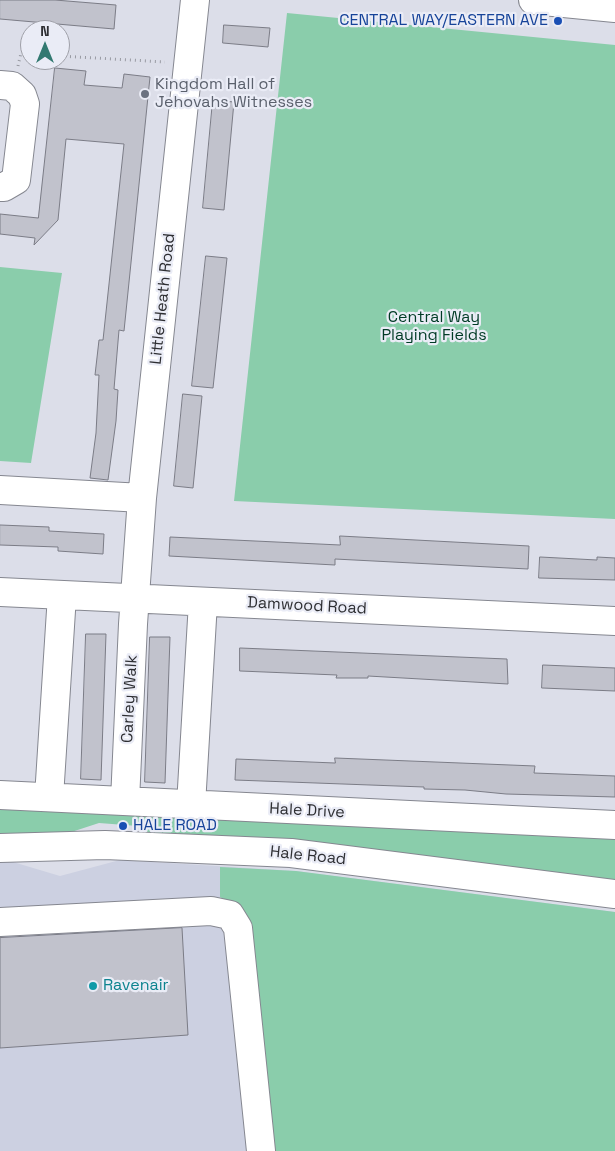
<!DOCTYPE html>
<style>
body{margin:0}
#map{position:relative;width:615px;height:1151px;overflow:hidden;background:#dcdee9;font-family:"Space Grotesk",sans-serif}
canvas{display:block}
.north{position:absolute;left:20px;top:20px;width:50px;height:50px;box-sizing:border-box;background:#eaecf6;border:1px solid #9fa0a8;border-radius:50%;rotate:0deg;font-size:14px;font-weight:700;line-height:20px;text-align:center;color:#2e2f33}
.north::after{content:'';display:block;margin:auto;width:18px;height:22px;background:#327971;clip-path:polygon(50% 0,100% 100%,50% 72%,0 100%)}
</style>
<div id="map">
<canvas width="615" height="1151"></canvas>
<div class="north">N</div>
</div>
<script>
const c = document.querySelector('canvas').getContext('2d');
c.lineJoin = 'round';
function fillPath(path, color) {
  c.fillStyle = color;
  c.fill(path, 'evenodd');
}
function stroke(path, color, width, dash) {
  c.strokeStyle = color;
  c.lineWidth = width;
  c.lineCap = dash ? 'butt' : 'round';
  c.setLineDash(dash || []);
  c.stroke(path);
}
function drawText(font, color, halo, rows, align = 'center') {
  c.font = font + ' "Space Grotesk",sans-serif';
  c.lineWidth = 4.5;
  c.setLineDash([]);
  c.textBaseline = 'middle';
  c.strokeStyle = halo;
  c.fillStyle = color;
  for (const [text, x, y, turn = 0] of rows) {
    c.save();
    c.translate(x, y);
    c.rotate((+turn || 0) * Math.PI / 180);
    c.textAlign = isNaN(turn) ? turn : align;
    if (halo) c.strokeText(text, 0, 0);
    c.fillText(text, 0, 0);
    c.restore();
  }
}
fillPath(new Path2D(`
 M120 860 296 871 615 912V1151H0V862H13L60 876Z`), '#ccd0e1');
fillPath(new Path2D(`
 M287 13 615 45V519L234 501Z
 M0 267 62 273 31 463 0 461Z
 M0 806 615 834V885L153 835 138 826 99 823 53 838 0 840Z
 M220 867 296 871 615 912V1151H270L238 906 220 897Z`), '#8acdab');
const building = new Path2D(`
 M0 0H55L116 5 114 29 0 19Z
 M224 25 270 28 268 47 223 43Z
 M55 68 86 71 84 85 122 88 124 74 150 77 124 331 119 330 114 389 118 390 116 421 108 480 90 478 96 433 99 375H95L99 340H103L124 144 66 139 58 220 34 245 35 238 0 234V214L38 218Z
 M213 100 234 102 224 210 203 208Z
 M206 256 227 258 213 388 192 386Z
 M183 394 202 396 193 488 174 486Z
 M0 525 49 527V531L104 534 103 554 58 551V547L0 545Z
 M340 536 529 546 528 569 335 559V565L169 556 170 537 340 545Z
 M540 557 597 560V557L615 558V580L539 578Z
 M86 634H106L101 780 81 779Z
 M150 637H170L165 783 145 782Z
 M240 648 507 659 508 684 368 676V678H336L337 675 240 671Z
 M543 665 615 668V691L542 688Z
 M335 758 535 766 534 773 615 776V797L506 794 465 790 424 789V787L235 780 236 759 335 763Z
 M182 928 188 1035 0 1048V938Z`);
fillPath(building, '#c1c2cc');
stroke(building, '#7b7c86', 1);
const minor = new Path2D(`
 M533 0 615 8
 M0 85 12 86 22 95 25 104 16 180 4 187H0
 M0 490 142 498
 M0 592 615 621
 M0 795 615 825
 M49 797 62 595
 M125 801 133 624 142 498 195 0
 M191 805 203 602
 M0 848 105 845 291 853 615 894
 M0 922 211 911 230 915 238 928 261 1151`);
stroke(minor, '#858790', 30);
stroke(new Path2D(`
 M60 56 165 62
 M18 66 21 53 30 54`), '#989aa2', 3, [1, 4]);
stroke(minor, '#fff', 28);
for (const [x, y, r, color] of [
 [558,21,5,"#1a4fb4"],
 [145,94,5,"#6b7280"],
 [123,826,5,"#1a4fb4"],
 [93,986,5,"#0f9aa8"]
]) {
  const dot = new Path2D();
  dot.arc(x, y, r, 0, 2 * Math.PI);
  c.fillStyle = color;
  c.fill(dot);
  stroke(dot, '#eaecf6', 2);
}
drawText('16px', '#164399', '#eaecf6', [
 ["CENTRAL WAY/EASTERN AVE",548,21],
 ["HALE ROAD",133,826,"left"]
], 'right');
drawText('16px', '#5b616d', '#eaecf6', [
 ["Kingdom Hall of",155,85],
 ["Jehovahs Witnesses",155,103]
], 'left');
drawText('16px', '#2e2f33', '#eaecf6', [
 ["Little Heath Road",163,299,-84],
 ["Damwood Road",307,606,3],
 ["Carley Walk",130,699,-87],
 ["Hale Drive",307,811,3],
 ["Hale Road",308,856,6]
]);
drawText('16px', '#003b25', '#eaecf6', [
 ["Central Way",434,318],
 ["Playing Fields",434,336]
]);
drawText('16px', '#0d838f', '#eaecf6', [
 ["Ravenair",103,986]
], 'left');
</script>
